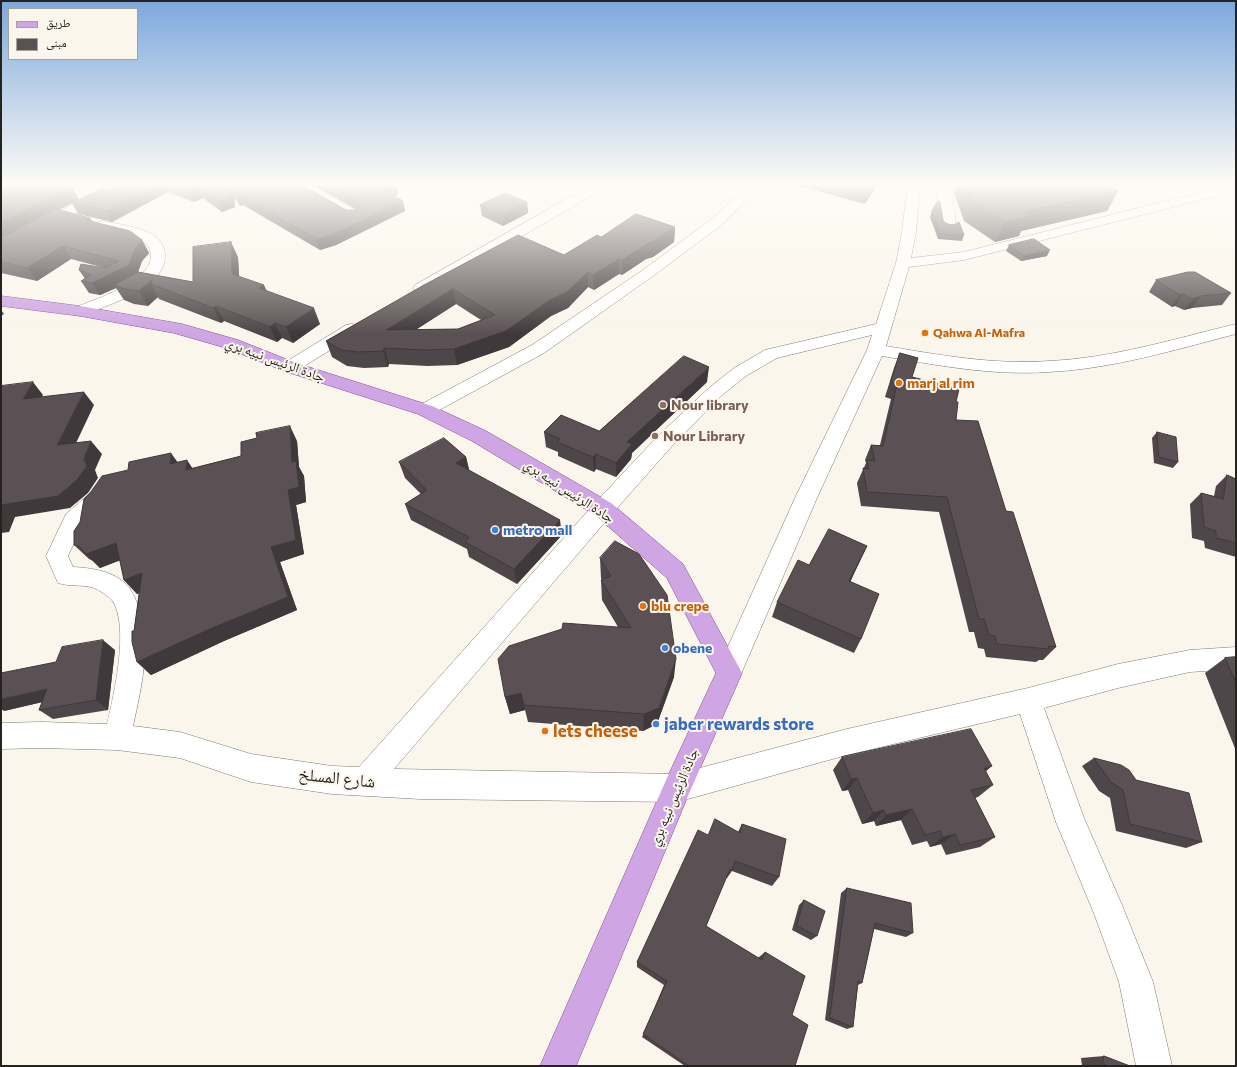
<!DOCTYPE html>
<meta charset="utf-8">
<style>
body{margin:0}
#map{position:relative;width:1237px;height:1067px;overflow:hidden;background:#fbf6ec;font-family:Commissioner,"Noto Naskh Arabic",sans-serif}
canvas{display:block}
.frame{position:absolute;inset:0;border:2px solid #25231f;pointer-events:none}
.legend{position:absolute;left:8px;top:8px;width:130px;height:52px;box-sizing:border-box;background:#fbf6ec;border:1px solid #a5a29a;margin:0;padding:5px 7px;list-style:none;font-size:12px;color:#25231f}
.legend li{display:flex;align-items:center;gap:8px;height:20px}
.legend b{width:20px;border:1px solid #a5a29a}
</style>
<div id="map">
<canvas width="1237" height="1067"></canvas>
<div class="frame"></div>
<ul class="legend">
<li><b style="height:5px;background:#cfa5e3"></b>طريق</li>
<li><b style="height:11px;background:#5b5154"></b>مبنى</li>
</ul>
</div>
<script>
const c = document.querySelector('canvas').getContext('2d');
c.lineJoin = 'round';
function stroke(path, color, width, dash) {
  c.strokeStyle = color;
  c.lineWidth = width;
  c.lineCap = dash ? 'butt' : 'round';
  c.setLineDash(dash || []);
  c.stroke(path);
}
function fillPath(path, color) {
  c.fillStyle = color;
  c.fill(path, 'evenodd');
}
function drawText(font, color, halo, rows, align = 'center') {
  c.font = font + ' Commissioner,"Noto Naskh Arabic",sans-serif';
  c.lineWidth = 4;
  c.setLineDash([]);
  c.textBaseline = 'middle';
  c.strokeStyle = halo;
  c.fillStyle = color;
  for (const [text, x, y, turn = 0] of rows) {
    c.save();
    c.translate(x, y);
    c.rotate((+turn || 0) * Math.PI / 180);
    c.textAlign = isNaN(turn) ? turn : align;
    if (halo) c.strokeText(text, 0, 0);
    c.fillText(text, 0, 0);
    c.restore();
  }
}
const minor = new Path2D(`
 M110 185H125L124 188 6 251 1 252V242Z
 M296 185H311L360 213 362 216 360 219 355 220 350 219 297 188Z
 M591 185H606L605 188 427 291 421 293 415 291 413 288 415 285Z
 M750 185H763L719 227 653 276 544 353 432 414 425 416 418 414 416 410 418 406 532 345 643 270 709 221Z
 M908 185H920L916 232 911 258 964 252 1230 185H1236V191L964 260 909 267 886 346C939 355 994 365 1049 361 1113 358 1174 339 1236 324V334C1174 350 1112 369 1048 372 992 376 937 365 882 356L817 498 738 681 729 685 720 681 716 673 795 498 867 350 872 335 777 358 746 376 721 396 672 446 611 515 394 769 677 774 847 729 1028 688 1118 664 1190 650 1236 647V669L1190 672 1118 688 1044 708 1084 818 1122 905 1153 982 1172 1066H1136L1119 982 1095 916 1056 822 1020 714 847 755 677 802 420 799 332 794 251 782 180 758 117 750 41 748 1 749V723L41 722 107 724C114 695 130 626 112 600 108 596 99 590 94 588 83 584 70 587 58 583L46 556 66 514 89 494 95 486 102 483 109 486 112 491 103 506 82 525 68 556 73 567C92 568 114 571 128 586 130 588 132 593 134 596 154 636 142 685 133 726L180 732 251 754 332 766 359 767 595 503 658 436 709 388 734 368 765 350 876 324 896 263 902 232Z
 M942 185H987L991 188 990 191 985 192 952 191 956 225 954 228 949 229 944 228 942 225 937 192Z
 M103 221C120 225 142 226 156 237 161 241 165 249 165 255 166 288 110 304 86 314L80 316 74 314 72 311 74 308C95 299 171 276 146 243L128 235 98 228 96 225 98 222Z
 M352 324 358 325 360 329 358 333 296 371 290 372 284 371 281 367 284 363 346 325Z`);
const major = new Path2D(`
 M1 296 80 306 182 324 238 340 296 363 432 406 486 431 611 503 683 564 742 673 687 798 576 1066H540L667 778 716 673 667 578 595 515 472 441 418 414 284 371 226 348 174 333 80 316 1 306Z`);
stroke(minor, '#7e7a71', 1);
stroke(major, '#7f5092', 1);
fillPath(minor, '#fff');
fillPath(major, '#cfa5e3');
fillPath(new Path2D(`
 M1 185 79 199 108 191 118 185H302L346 210H357L313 185H396L398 194 394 196 403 201 405 211 336 245 320 250 243 205 240 206 235 198V207L222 212 203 198 194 202 168 192 112 222 78 214 72 203 59 210 90 218 92 221 142 240 149 253 142 261 138 272 193 282 238 257 239 276 267 291 320 324 293 343 282 338 277 342 224 321 221 323 159 299 158 297 148 306 134 304 124 300 116 288 100 295 89 293 81 281 85 279 79 270 105 268 71 259 37 281 1 273Z
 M799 185H877L865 204 799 186Z
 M957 185H1106L1118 191 1107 211 1021 231 1019 236 995 242 964 221 954 193Z
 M527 202 528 213 503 226 482 216 480 205Z
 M932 211 943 220 945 223 964 235 962 241 938 239 930 217Z
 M675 227 674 242 653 257 646 259 622 275 619 274 594 290 588 287 568 308 551 316 509 347 457 365 428 366 389 364 388 367 364 368 347 366 332 357 326 341 424 285 564 255 601 237ZM456 304 481 320 458 329H417Z
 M1009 245 1047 256 1021 261 1006 251Z
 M1156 280 1231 293 1222 305 1192 308 1184 310 1175 306 1172 307 1149 292Z
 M900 353 912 377 956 402V420L1006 511 1056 647 1043 660H1039L1036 662 986 657 984 649 978 648 974 632H969L939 512 861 506 857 483 866 463 865 460 871 445H880L891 399 885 397 894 368Z
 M707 382 632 453 631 459 616 477 596 469 594 472 558 456V452L546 447 544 432 599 431Z
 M1157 432 1178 462 1173 468 1154 463 1152 438Z
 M297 441 299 467 304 476 306 502 296 505 304 554 280 562 297 610 224 641 151 675 137 662 134 631 139 593 137 594 124 580 120 560 100 568 93 561 89 559 74 545 177 462 193 468 241 456Z
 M466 457 469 471 562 535 517 584 469 557 467 549 411 520 405 504 421 494 405 478 399 462Z
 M1227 475 1236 479V557L1205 548 1204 541 1192 538 1190 504 1201 493 1214 496 1216 486Z
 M867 546 850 582 861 639 854 653 772 617 777 602 809 565Z
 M600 558 674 677 657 724 643 731 528 722 525 710 510 714 505 697 618 627 602 600 601 580H602L601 578Z
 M115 650 108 710 53 719 39 710 42 702 4 711Z
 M1236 657V751L1205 673 1225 658Z
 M842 757 985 772 993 785 978 797 975 798 995 837 980 847 946 855 941 844 930 847 927 841 912 845 901 820 876 826 874 821 862 824 848 790 842 791 833 770Z
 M1094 758 1136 780 1202 842 1186 848 1116 831 1110 798 1099 791 1082 766Z
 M742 824 779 877 772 886 732 871 727 878H726L706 926 758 958 765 952 792 1015 795 1066H685L642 1037 664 985 637 967V962L738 832Z
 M847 888 913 933 906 937 874 929 862 983 858 985 853 1027 847 1029 825 1020 841 893Z
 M804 900 817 936 811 940 792 930 799 905Z
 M1104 1056 1105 1066H1082L1081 1058Z`), '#4e4648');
fillPath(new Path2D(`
 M158 185H164L168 192 112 222 106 211Z
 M393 185H396L398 194 385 200 382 189Z
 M872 185H877L865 204 869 190Z
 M72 187 79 199 1 240V223Z
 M198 187 203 198 194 202 189 192Z
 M230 188 235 198V207L222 212 218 202Z
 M1118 191 1107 211 1021 231 1019 236 995 242 1004 222 1023 212Z
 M238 194 243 205 240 206 236 195Z
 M403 201 405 211 336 245 320 250 316 239Z
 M527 202 528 213 503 226 502 215Z
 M90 218 97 230 86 220Z
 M675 227 674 242 653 257 646 259 622 275V260L647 244Z
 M142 240 149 253 142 261 136 278 114 285 116 288 100 295 92 283 135 249Z
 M231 242 238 257 240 289 232 274Z
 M63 246 71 259 37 281 27 268Z
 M1050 250 1047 256 1021 261 1024 256Z
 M619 259V274L594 290 593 275Z
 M588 272V287L568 308 551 316 509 347 457 365 454 349Z
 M152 280 151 284 158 297 148 306 139 291Z
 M264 285 271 300 259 288Z
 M453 289 456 304 392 345 387 330Z
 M1183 294 1175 306 1172 307 1180 295Z
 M1201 296 1192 308 1184 310 1193 299Z
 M216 306 224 321 221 323 213 308Z
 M314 308 320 324 293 343 286 327Z
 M1 310 4 314 1 316Z
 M275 323 282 338 277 342 270 327Z
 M384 348 389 364 388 367 383 351Z
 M709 367 707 382 632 453 631 459 616 477V463L627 442Z
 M33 382 43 395 34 411 23 399Z
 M84 392 94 405 69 458 57 445Z
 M290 426 297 441 299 467 304 476 306 502 296 505 304 554 280 562 297 610 224 641 151 675 137 662 288 490 292 462Z
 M91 441 102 454 95 470 98 478 88 493 70 508 15 517 9 532 1 533V505L84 458Z
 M171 453 181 467 170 464Z
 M596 454V469L594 472 593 457Z
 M466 457 470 473 456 463Z
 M187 460 197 475 186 470Z
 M560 520 562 535 517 584 514 569Z
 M116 543 129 557 100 568 86 554Z
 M867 546 860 561 843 597 849 581Z
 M142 573 155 587 137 594 124 580Z
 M103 640 115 650 108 710 96 700Z
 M676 659 674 677 657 724 643 731 644 714Z
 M47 689 60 698 4 711 1 709V699Z
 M521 693 525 710 510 714 505 697Z
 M992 766 978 778 984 768Z
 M857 778 848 790 842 791 851 779Z
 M912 809 901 820 876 826 886 815Z
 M884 810 874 821 862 824 873 813Z
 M955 834 941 844 930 847 943 837Z`), '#40393b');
const building = new Path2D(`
 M1 185H56L72 187 1 223Z
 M118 185H158L106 211 72 203 101 189 108 191Z
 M170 185H302L346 210H357L360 205 358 201 328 185H393L382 189 403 201 332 235 316 239 238 194 236 195 230 188 231 197 218 202 198 187 189 192Z
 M849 185H872L869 190Z
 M966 185H1106L1118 191 1023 212 1028 216 1004 222 972 200Z
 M505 193 527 202 502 215 480 205Z
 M938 201 940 202 943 220 945 223 951 225 956 224 959 222 964 235 940 234 932 211Z
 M56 209 90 218 86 220 130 231 142 240 135 249 129 265 92 283 81 281 91 275 79 270 81 264 105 268 119 261 63 246 27 268 1 262V238Z
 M636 214 675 227 654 241 647 244 622 260 619 259 593 275 588 272 567 292 550 300 506 331 454 349 424 350 384 348 383 351 358 352 341 350 326 341 424 285 518 235 564 255 597 235 601 237ZM453 289 495 315 458 329 387 330Z
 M1034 239 1050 250 1024 256 1009 245Z
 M231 242 232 274 264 285 259 288 314 308 286 327 275 323 270 327 216 306 213 308 151 284 152 280 139 291 125 289 114 285 138 272 193 282V247Z
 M1188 272H1195L1231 293 1201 296 1193 299 1183 294 1180 295 1156 280Z
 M900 353 918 358 912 377 959 389 956 402H958L956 420 978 421 1006 511 1013 512 1056 647 1048 646 1049 649 997 644 995 636 989 635 984 619H979L947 497 867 492 863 468 869 469 867 460 875 461 871 445 883 446 897 384 891 382Z
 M684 356 709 367 627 442 632 444 616 463 596 454 593 457 557 442 560 439 544 432 561 415 599 431Z
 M33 382 23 399 84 392 57 445 91 441 84 458 87 466 77 480 58 496 1 505V506V386Z
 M290 426 292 462 296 461 299 487 288 490 296 540 271 547 288 597 212 628 137 662 132 642V631H134L142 573 124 580 116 543 86 554 80 547 74 545V531L80 522 84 499 91 492 102 476 128 470 129 462 171 453 170 464 187 460 186 470 241 456V442L257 438 256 433Z
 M1157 432 1176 437 1178 462 1159 457Z
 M444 438 466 457 456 463 560 520 514 569 465 542 469 537 405 504 427 490 399 462Z
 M1227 475 1236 479V543L1216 538V531L1204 527 1201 493 1223 499Z
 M829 529 867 546 849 581 879 594 861 639 777 602 798 560 809 565Z
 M615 541 639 554 667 595 676 659 659 708 644 714 524 705 521 693 505 697 498 659 509 646 562 629 563 623 631 628 601 580 611 576 600 558Z
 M103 640 96 700 39 710 47 689 1 699V673L56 662 62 647Z
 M1236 657V683L1225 658Z
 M971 729 992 766 984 768 993 785 971 790 995 837 960 845 955 834 943 837 940 831 925 835 912 809 886 815 884 810 873 813 857 778 851 779 842 757Z
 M1094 758 1121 765 1129 770 1136 780 1189 793 1202 842 1130 824 1123 790 1112 783Z
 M715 819 740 833 742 824 786 839 779 877 735 861 732 870 730 869 706 926 762 960 765 952 805 976 792 1015 808 1025 795 1066H689L643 1034 667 981 637 962 698 830 708 835Z
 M847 888 911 903 913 933 875 923 862 983 858 981 853 1027 830 1018Z
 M804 900 825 911 817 936 797 926Z
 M1104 1056 1130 1066H1105Z`);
fillPath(building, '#5b5154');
stroke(building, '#40393b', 1);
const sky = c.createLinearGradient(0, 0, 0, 334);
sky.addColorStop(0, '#7da8dc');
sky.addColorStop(0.55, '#fdfbf6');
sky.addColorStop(1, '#fdfbf600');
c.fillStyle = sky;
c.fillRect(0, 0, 1237, 334);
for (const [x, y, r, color] of [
 [925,333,4,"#e8710a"],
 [899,383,4,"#e8710a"],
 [663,405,4,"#8d6e63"],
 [655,436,4,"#8d6e63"],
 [495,530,4,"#3f7fe0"],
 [643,606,4,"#e8710a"],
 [665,648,4,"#3f7fe0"],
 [656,724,4,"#3f7fe0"],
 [545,731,4,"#e8710a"]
]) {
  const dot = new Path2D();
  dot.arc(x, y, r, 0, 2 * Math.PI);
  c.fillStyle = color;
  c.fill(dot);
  stroke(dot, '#fbf6ec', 1.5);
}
drawText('bold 12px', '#c56008', '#fbf6ec', [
 ["Qahwa Al-Mafra",933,333]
], 'left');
drawText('14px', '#25231f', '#fbf6ec', [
 ["جادة الرئيس نبيه بري",275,360,20],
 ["جادة الرئيس نبيه بري",569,491,33],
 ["جادة الرئيس نبيه بري",674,797,-67]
]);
drawText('bold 14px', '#c56008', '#fbf6ec', [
 ["marj al rim",907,383],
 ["blu crepe",651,606]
], 'left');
drawText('bold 14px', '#785e54', '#fbf6ec', [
 ["Nour library",671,405],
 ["Nour Library",663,436]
], 'left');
drawText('bold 14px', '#366cbe', '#fbf6ec', [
 ["metro mall",503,530],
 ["obene",673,648]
], 'left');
drawText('bold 17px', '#366cbe', '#fbf6ec', [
 ["jaber rewards store",664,724]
], 'left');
drawText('bold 17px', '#c56008', '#fbf6ec', [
 ["lets cheese",553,731]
], 'left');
drawText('17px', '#25231f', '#fbf6ec', [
 ["شارع المسلخ",337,778,6]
]);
</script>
